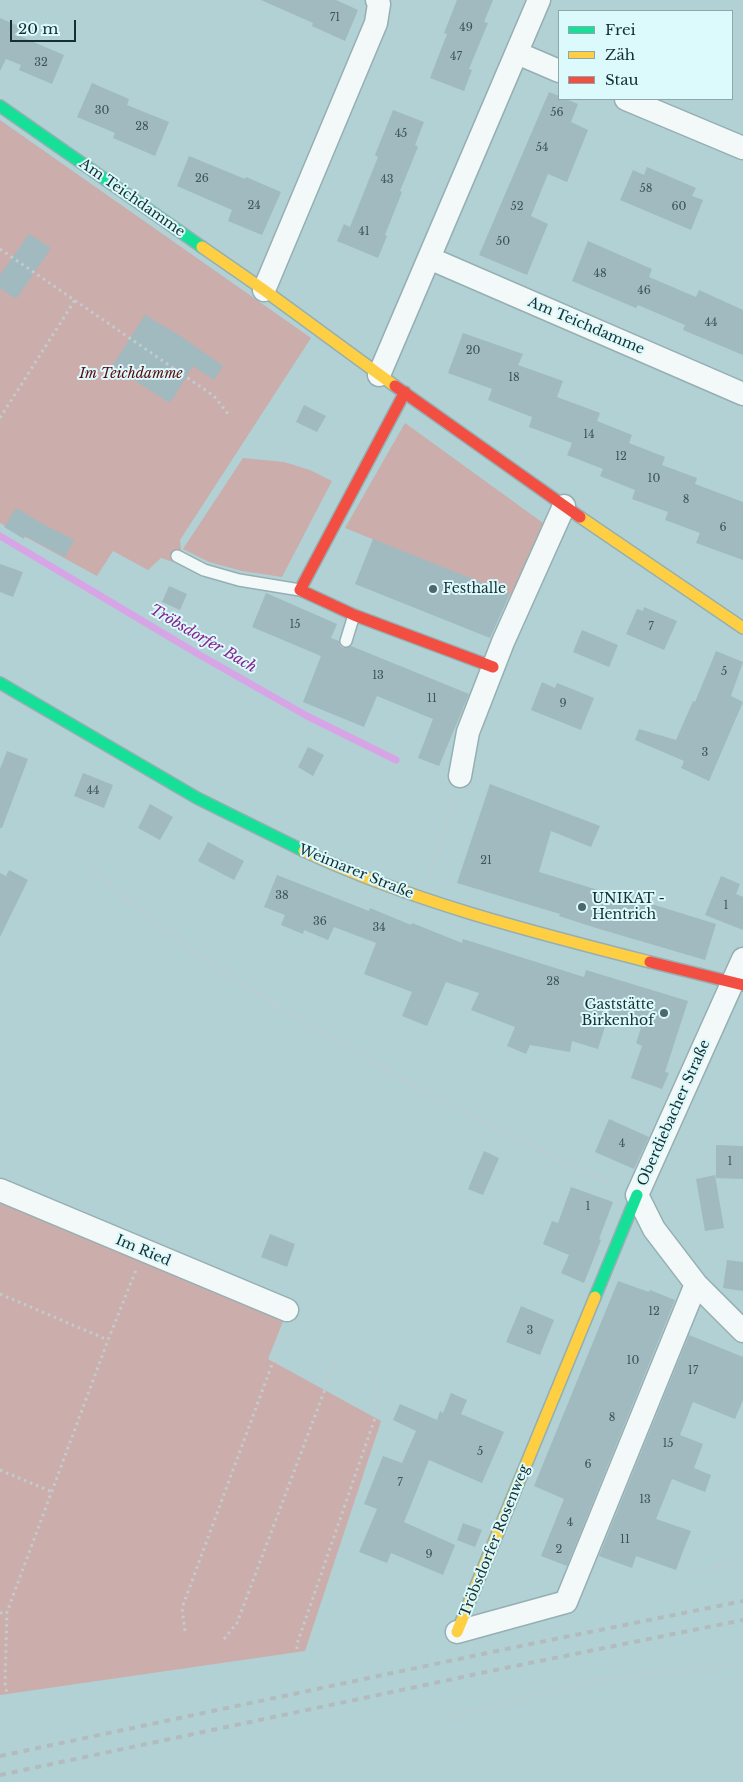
<!DOCTYPE html>
<meta charset="utf-8">
<style>
body{margin:0}
#map{position:relative;width:743px;height:1782px;overflow:hidden;background:#b1d1d5;font-family:"Libre Baskerville",serif}
canvas{display:block}
.legend{position:absolute;left:558px;top:10px;width:175px;height:90px;box-sizing:border-box;background:#dcf9fc;border:1px solid #8da8ab;margin:0;padding:6px 9px;list-style:none;font-size:15px;color:#162f31}
.legend li{display:flex;align-items:center;gap:10px;height:25px}
.legend b{width:25px;border:1px solid #8da8ab}
.scale{position:absolute;left:10px;top:20px;width:66px;height:22px;box-sizing:border-box;border:2px solid #162f31;border-top:0;padding-left:6px;font-size:15px;line-height:18px;white-space:nowrap;color:#162f31;-webkit-text-stroke:4px #dcf9fc;paint-order:stroke}
</style>
<div id="map">
<canvas width="743" height="1782"></canvas>
<ul class="legend">
<li><b style="height:6px;background:#16e098"></b>Frei</li>
<li><b style="height:6px;background:#ffcf43"></b>Zäh</li>
<li><b style="height:6px;background:#f24e42"></b>Stau</li>
</ul>
<div class="scale">20 m</div>
</div>
<script>
const c = document.querySelector('canvas').getContext('2d');
c.lineJoin = 'round';
function fillPath(path, color) {
  c.fillStyle = color;
  c.fill(path, 'evenodd');
}
function stroke(path, color, width, dash) {
  c.strokeStyle = color;
  c.lineWidth = width;
  c.lineCap = dash ? 'butt' : 'round';
  c.setLineDash(dash || []);
  c.stroke(path);
}
function drawText(font, color, halo, rows, align = 'center') {
  c.font = font + ' "Libre Baskerville",serif';
  c.lineWidth = 4;
  c.setLineDash([]);
  c.textBaseline = 'middle';
  c.strokeStyle = halo;
  c.fillStyle = color;
  for (const [text, x, y, turn = 0] of rows) {
    c.save();
    c.translate(x, y);
    c.rotate((+turn || 0) * Math.PI / 180);
    c.textAlign = isNaN(turn) ? turn : align;
    if (halo) c.strokeText(text, 0, 0);
    c.fillText(text, 0, 0);
    c.restore();
  }
}
fillPath(new Path2D(`
 M0 120 311 338 180 540 181 550 173 562 161 558 148 570 113 551 97 576 0 523Z
 M405 423 543 523 511 595 345 528Z
 M243 458 284 462 310 470 332 481 282 577 242 571 209 562 183 549Z
 M0 1193 286 1314 268 1359 381 1421 305 1651 0 1695Z`), '#cbadab');
stroke(new Path2D(`
 M0 536 198 654 307 716 396 760`), '#d7a5e6', 7);
fillPath(new Path2D(`
 M261 0H336L358 10 345 41 312 26 313 23Z
 M457 0H493L484 22 488 23 469 69 472 70 464 91 430 78 447 34 444 33Z
 M0 18 21 27 17 35 64 55 52 84 19 70 21 65 6 59 0 71Z
 M92 83 129 99 127 105 169 122 155 156 113 138 115 133 77 117Z
 M549 92 559 96V99H566L578 104 571 122 588 130 567 182 548 174 531 216 548 224 527 275 479 255Z
 M393 110 424 122 415 145 418 147 400 191 402 192 385 235 387 236 378 258 337 241 344 224 350 227 378 157 375 155Z
 M189 156 245 179 246 177 281 192 262 235 228 221 232 210 177 186Z
 M647 167 696 188 692 196 703 200 691 230 620 200 633 170 644 175Z
 M29 234 51 248 16 299 0 288V275Z
 M588 241 652 269 649 277 696 297 699 290 743 310V355L683 330 685 325 638 305 636 308 572 281Z
 M145 315 182 337 223 366 214 380 193 366 170 403 112 366Z
 M463 333 523 354 518 365 563 381 557 397 600 413 597 421 632 435 629 443 665 457 662 465 697 478 695 484 743 502V560L696 543 700 533 665 520 668 512 632 499 635 490 600 476 603 469 567 455 572 443 529 427 532 417 488 400 492 389 448 373Z
 M304 405 326 416 317 432 296 422Z
 M16 508 43 524 74 540 65 557 25 536 24 539 4 527Z
 M373 539 510 594 490 638 355 584Z
 M0 564 23 572 13 597 0 592Z
 M169 586 187 594 180 610 162 602Z
 M266 593 337 624 331 638 339 641 340 646 343 648 351 646 469 694 439 766 418 758 433 719 377 696 364 727 303 702 321 656 252 627Z
 M644 607 677 621 664 650 626 634 637 609 643 611Z
 M582 630 618 645 609 667 573 652Z
 M716 651 743 662 731 696 743 702 709 781 681 768 684 761 635 740 639 729 676 740 693 701 695 702Z
 M542 682 555 688 557 683 594 698 581 730 531 710Z
 M308 747 324 755 313 776 298 767Z
 M7 751 28 759 2 828H0V769Z
 M83 773 113 785 104 808 74 796Z
 M490 784 600 826 591 847 551 831 539 872 644 904 645 902 716 924 705 960 596 928 559 916 560 914 457 883Z
 M150 804 173 817 160 840 138 828Z
 M208 842 244 861 234 880 198 861Z
 M9 870 28 880 0 937V873L6 876Z
 M277 875 369 911 370 908 411 925 412 923 462 943 463 939 584 977 586 970 688 1001 665 1072 669 1073 662 1089 631 1078 642 1046 636 1043 641 1028 608 1017 598 1049 572 1041 570 1052 530 1045 526 1054 507 1046 515 1027 471 1010 479 993 446 982 427 1026 402 1016 412 992 364 974 376 943 334 927 328 940 304 930 303 934 281 925 285 915 264 907Z
 M721 876 740 884 736 894 743 897V930L705 915Z
 M609 1119 649 1137 634 1169 595 1152Z
 M716 1145 743 1146V1179L716 1178Z
 M484 1151 499 1158 483 1195 468 1189Z
 M715 1175 724 1228 705 1231 696 1179Z
 M571 1187 613 1202 599 1239 601 1240 584 1283 561 1273 569 1255 543 1244 552 1221 558 1223Z
 M270 1234 295 1244 287 1267 261 1257Z
 M727 1260 743 1262V1291L723 1288Z
 M618 1281 649 1292 650 1290 675 1300 567 1566 541 1556 564 1499 534 1486Z
 M521 1306 554 1320 540 1355 506 1342Z
 M689 1335 743 1357V1400L735 1419 693 1402 680 1435 703 1444 694 1468 711 1475 705 1492 672 1479 656 1519 691 1531 683 1551 676 1570 636 1556 632 1568 599 1556Z
 M451 1393 467 1400 461 1414 504 1432 482 1483 429 1460 404 1522 455 1545 443 1575 391 1553 387 1563 359 1552 377 1509 364 1504 383 1456 402 1463 416 1431 393 1420 400 1404 437 1420 440 1411 443 1413Z
 M463 1523 482 1530 475 1547 457 1540Z`), '#a1babf');
const lane = new Path2D(`
 M177 556 204 570 239 580 300 590
 M346 641 354 615`);
const street = new Path2D(`
 M517 53 559 71
 M626 99 743 148
 M429 258 743 394
 M264 290 376 23 379 4 377 0
 M379 375 539 0
 M460 776 468 732 503 642 564 506
 M743 959 637 1195 654 1229 696 1284 743 1331
 M0 1190 287 1310
 M457 1632 566 1602 696 1284`);
const fast = new Path2D(`
 M0 106 202 247
 M0 683 197 798 304 851
 M595 1297 637 1195`);
const slow = new Path2D(`
 M202 247 264 290 395 386
 M580 517 743 628
 M304 851C413 902 533 932 650 962
 M457 1632 595 1297`);
const jam = new Path2D(`
 M395 386 580 517
 M405 392 300 590 354 615 493 667
 M650 962 743 985`);
stroke(lane, '#95afb2', 14);
stroke(street, '#95afb2', 25);
stroke(fast, '#95afb2', 14);
stroke(slow, '#95afb2', 14);
stroke(jam, '#95afb2', 14);
stroke(new Path2D(`
 M0 249 214 396 228 414
 M0 418 75 300
 M90 867 156 923 197 953 262 997 381 1067 460 1110 616 1186
 M429 875 455 796
 M0 1294 108 1340
 M0 1470 52 1492
 M693 1573 743 1559
 M0 1613 7 1612
 M185 1631 182 1608 284 1332
 M224 1639 237 1623 336 1360
 M297 1662V1644L377 1412V1379
 M8 1698 5 1683 7 1612 108 1340 136 1270
 M448 1717 590 1681 743 1663`), '#c2cccd', 3, [2.5, 4]);
stroke(lane, '#f3f8f9', 11);
stroke(street, '#f3f8f9', 22);
stroke(fast, '#16e098', 11);
stroke(slow, '#ffcf43', 11);
stroke(jam, '#f24e42', 11);
stroke(new Path2D(`
 M0 1756 506 1649 743 1601
 M0 1775 510 1667 743 1620`), '#b3bbbc', 4, [6, 6]);
for (const [x, y, r, color] of [
 [433,589,5,"#4c686a"],
 [582,907,5,"#4c686a"],
 [664,1013,5,"#4c686a"]
]) {
  const dot = new Path2D();
  dot.arc(x, y, r, 0, 2 * Math.PI);
  c.fillStyle = color;
  c.fill(dot);
  stroke(dot, '#dcf9fc', 2);
}
drawText('11px', '#3b5457', null, [
 ["71",335,18],
 ["49",466,28],
 ["47",456,57],
 ["32",41,63],
 ["30",102,111],
 ["56",557,113],
 ["28",142,127],
 ["45",401,134],
 ["54",542,148],
 ["26",202,179],
 ["43",387,180],
 ["58",646,189],
 ["24",254,206],
 ["52",517,207],
 ["60",679,207],
 ["41",364,232],
 ["50",503,242],
 ["48",600,274],
 ["46",644,291],
 ["44",711,323],
 ["20",473,351],
 ["18",514,378],
 ["14",589,435],
 ["12",621,457],
 ["10",654,479],
 ["8",686,500],
 ["6",723,528],
 ["15",295,625],
 ["7",651,627],
 ["5",724,672],
 ["13",378,676],
 ["11",432,699],
 ["9",563,704],
 ["3",705,753],
 ["44",93,791],
 ["21",486,861],
 ["38",282,896],
 ["1",726,906],
 ["36",320,922],
 ["34",379,928],
 ["28",553,982],
 ["4",622,1144],
 ["1",730,1162],
 ["1",588,1207],
 ["12",654,1312],
 ["3",530,1331],
 ["10",633,1361],
 ["17",693,1371],
 ["8",612,1418],
 ["15",668,1444],
 ["5",480,1452],
 ["6",588,1465],
 ["7",400,1483],
 ["13",645,1500],
 ["4",570,1523],
 ["11",625,1540],
 ["2",559,1550],
 ["9",429,1555]
]);
drawText('14px', '#162f31', '#dcf9fc', [
 ["Am Teichdamme",132,198,35],
 ["Am Teichdamme",586,326,23],
 ["Weimarer Straße",356,872,22],
 ["Oberdiebacher Straße",674,1113,-66],
 ["Im Ried",143,1251,23],
 ["Tröbsdorfer Rosenweg",495,1541,-68]
]);
drawText('italic 14px', '#590a0f', '#dcf9fc', [
 ["Im Teichdamme",131,374]
]);
drawText('14px', '#162f31', '#dcf9fc', [
 ["Festhalle",443,589],
 ["UNIKAT -",592,899],
 ["Hentrich",592,915],
 ["Gaststätte",654,1005,"right"],
 ["Birkenhof",654,1021,"right"]
], 'left');
drawText('italic 15px', '#86218f', '#dcf9fc', [
 ["Tröbsdorfer Bach",203,639,30]
]);
</script>
